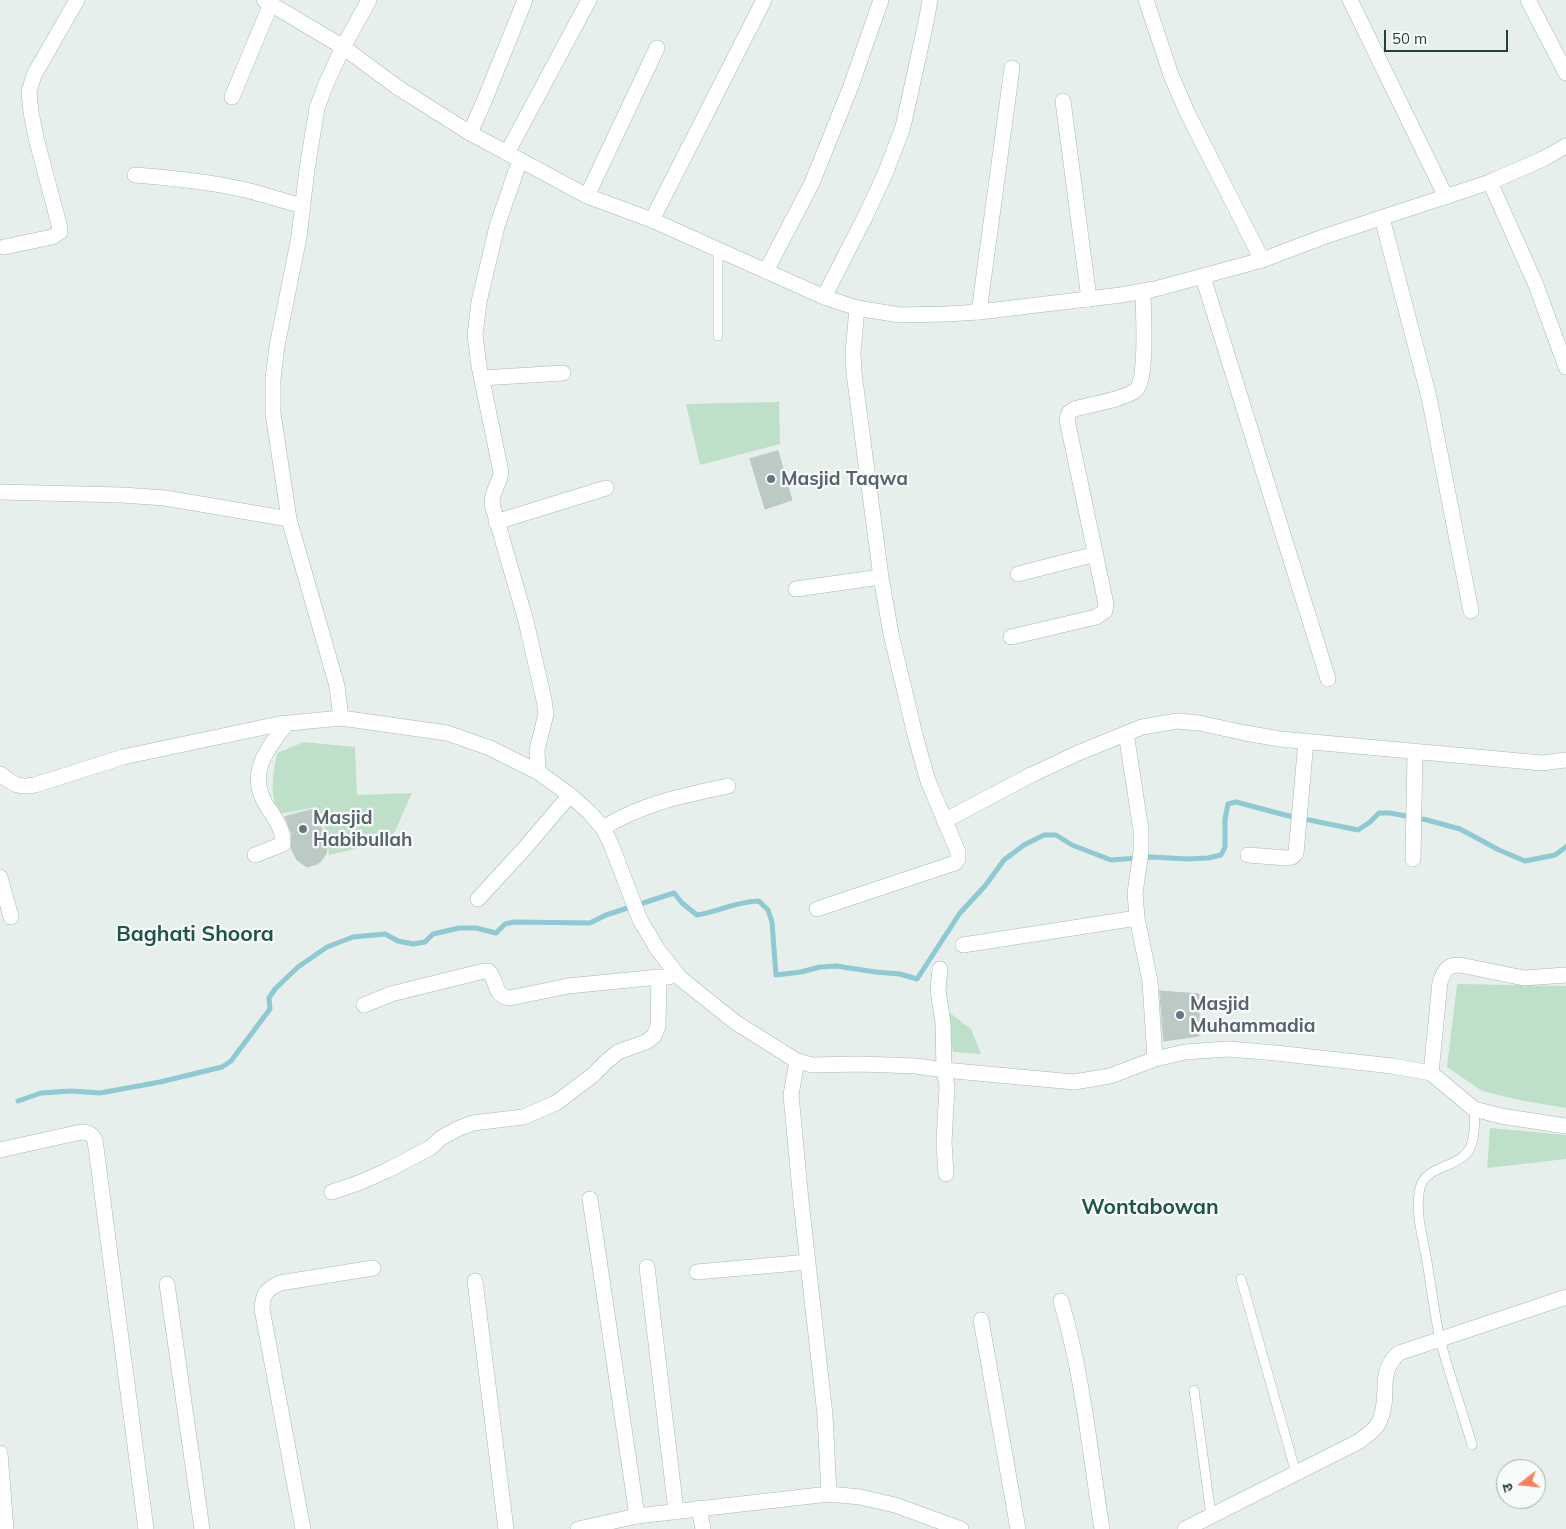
<!DOCTYPE html>
<meta charset="utf-8">
<style>
body{margin:0}
#map{position:relative;width:1566px;height:1529px;overflow:hidden;background:#e6efeb;font-family:Mulish,"Noto Sans Devanagari",sans-serif}
canvas{display:block}
.north{position:absolute;left:1496px;top:1459px;width:50px;height:50px;box-sizing:border-box;background:#f7fbf9;border:1px solid #a3b1ad;border-radius:50%;rotate:254deg;font-size:14px;font-weight:700;line-height:20px;text-align:center;color:#24423a}
.north::after{content:'';display:block;margin:auto;width:18px;height:22px;background:#f4845f;clip-path:polygon(50% 0,100% 100%,50% 72%,0 100%)}
.scale{position:absolute;left:1384px;top:30px;width:124px;height:22px;box-sizing:border-box;border:2px solid #24423a;border-top:0;padding-left:6px;font-size:15px;line-height:18px;white-space:nowrap;color:#24423a;-webkit-text-stroke:4px #f7fbf9;paint-order:stroke}
</style>
<div id="map">
<canvas width="1566" height="1529"></canvas>
<div class="north">उ</div>
<div class="scale">50 m</div>
</div>
<script>
const c = document.querySelector('canvas').getContext('2d');
c.lineJoin = 'round';
function fillPath(path, color) {
  c.fillStyle = color;
  c.fill(path, 'evenodd');
}
function stroke(path, color, width, dash) {
  c.strokeStyle = color;
  c.lineWidth = width;
  c.lineCap = dash ? 'butt' : 'round';
  c.setLineDash(dash || []);
  c.stroke(path);
}
function drawText(font, color, halo, rows, align = 'center') {
  c.font = font + ' Mulish,sans-serif';
  c.lineWidth = 4.5;
  c.setLineDash([]);
  c.textBaseline = 'middle';
  c.strokeStyle = halo;
  c.fillStyle = color;
  for (const [text, x, y, turn = 0] of rows) {
    c.save();
    c.translate(x, y);
    c.rotate((+turn || 0) * Math.PI / 180);
    c.textAlign = isNaN(turn) ? turn : align;
    if (halo) c.strokeText(text, 0, 0);
    c.fillText(text, 0, 0);
    c.restore();
  }
}
fillPath(new Path2D(`
 M779 402 780 444 700 465 686 404Z
 M304 742 355 747 357 795 412 793 391 840 329 855 326 832 316 807 279 814C269 793 273 776 277 753Z
 M1457 984 1566 986V1108L1519 1100 1482 1091 1447 1067Z
 M946 1010 971 1029 981 1054 953 1052Z
 M1490 1128 1566 1135V1159L1487 1168Z`), '#bfe0c8');
stroke(new Path2D(`
 M18 1101 41 1093 71 1091 100 1093 160 1082 222 1067 231 1061 270 1009 269 998 275 989 298 967 327 947 353 937 385 934 398 941 413 944 425 942 433 934 459 928H476L496 933 505 924 514 922 590 923 606 915 674 893 682 903 697 915C718 912 737 901 759 901L768 910 772 922 776 975 801 972 820 967 836 966 876 972 900 974 917 979 960 913 985 886 1004 860 1024 845 1044 835H1056L1072 845 1111 860 1151 857 1188 859 1208 858 1221 855 1225 847V819L1228 804 1236 802 1285 815 1358 830 1370 822 1379 813H1390L1427 820 1460 829 1499 850 1525 861 1555 855 1566 847`), '#8ec9d4', 5);
const building = new Path2D(`
 M778 451 792 500 765 509 750 459Z
 M315 809 326 841 327 848 326 854 321 861 317 864 307 867 297 860 291 848 292 834 285 817Z
 M1160 991 1199 994V1036L1164 1041Z`);
fillPath(building, '#bbcac4');
stroke(building, '#b8c9c2', 1);
const service = new Path2D(`
 M718 336V249
 M1241 1279 1296 1473
 M1194 1390 1211 1515
 M1472 1445C1462 1410 1449 1374 1440 1339 1434 1312 1431 1284 1426 1256 1422 1235 1415 1210 1420 1188 1426 1163 1465 1169 1472 1143 1475 1132 1475 1120 1474 1109`);
const minor = new Path2D(`
 M1146 0 1171 75 1187 112 1262 260
 M1350 0 1446 197
 M1528 0 1566 73
 M232 97 271 4
 M1063 101 1089 299
 M470 133 485 99 525 0
 M507 153 589 0
 M520 160 497 226 479 302 475 335 479 366 501 472C500 484 492 489 492 504L526 621 544 700 546 714 537 750 538 772
 M135 175C175 178 215 182 254 192 271 197 287 202 303 206
 M1490 182 1536 285 1566 367
 M587 196 657 48
 M1382 218 1429 397 1471 611
 M652 220 764 0
 M4 247 52 237 60 232V228L36 138 31 112 29 92 34 75 77 0
 M766 271 812 183 851 86 881 0
 M1203 277 1328 679
 M824 297 866 215 885 174 903 127 926 22 930 0
 M979 312 1012 68
 M482 378 563 373
 M0 492 122 495 165 498 289 519
 M496 522 606 488
 M1018 574 1096 554
 M796 589 881 577
 M1011 637 1096 617 1105 611 1106 604 1067 420 1069 413 1074 409C1088 405 1126 399 1136 390 1148 378 1143 310 1143 291
 M341 718 337 686 289 519 273 413V379L277 346 299 237 307 169 317 108 326 84 343 47 369 0
 M1126 733 1141 830V852L1135 893 1137 918 1150 981 1155 1059
 M944 821 1031 775 1078 753 1142 727 1177 721 1199 723 1245 733 1280 739 1542 763 1566 760
 M603 828C643 803 682 796 728 786
 M255 855 283 844C284 833 278 824 273 815 270 810 266 806 264 801 248 771 269 747 286 724
 M1248 855 1287 858 1292 857 1296 853 1306 741
 M1413 859 1415 751
 M0 877 11 917
 M478 899 524 849 570 795
 M817 909 955 863 958 859V852L928 781 916 739 891 634 881 577 854 373 853 352 857 308
 M963 945 1137 918
 M940 969 938 990 943 1023 944 1070 947 1087 944 1142 946 1174
 M364 1005 391 994 484 971H488C499 981 492 996 510 998L568 986 659 977H669
 M797 1061 791 1095 801 1201 825 1415 829 1494
 M1431 1073 1440 982C1445 970 1446 965 1460 965L1524 978 1566 975
 M0 1150 81 1132C88 1132 92 1134 95 1140L146 1529
 M332 1192 361 1182 388 1170 430 1148 441 1138 457 1129 473 1123 523 1117 556 1103 593 1075 607 1061 618 1052 646 1042 654 1036 658 1026 659 977
 M590 1199 637 1516
 M647 1267 676 1511
 M697 1272 808 1262
 M475 1281 506 1529
 M167 1284 202 1529
 M1061 1301C1083 1375 1090 1453 1102 1529
 M981 1320 1018 1529
 M0 1453 6 1529
 M699 1508 703 1529
 M303 1529 262 1309C263 1293 266 1290 280 1283L373 1268
 M1185 1529 1358 1442C1366 1436 1377 1429 1380 1420 1391 1395 1376 1373 1399 1353L1566 1297`);
const tertiary = new Path2D(`
 M264 0 343 47 397 87 470 133 587 196 652 220 824 297 857 308 900 315 947 314 979 312 1121 295 1155 289 1262 260 1323 237 1490 182 1543 159 1566 146
 M0 774C13 784 18 788 35 785L123 757 279 724 341 718 447 733 490 748 538 772 570 795 589 812 603 828 611 844 640 920 658 950 680 978 735 1022 797 1061 812 1065 860 1064 916 1066 944 1070 1074 1082 1110 1076 1155 1059 1185 1052 1228 1049 1276 1053 1392 1066 1431 1073 1474 1109 1501 1116 1566 1126
 M578 1529 637 1516 829 1494 860 1497 895 1505 961 1529`);
stroke(service, '#a8b8b2', 10);
stroke(minor, '#a8b8b2', 16);
stroke(tertiary, '#a8b8b2', 16);
stroke(service, '#fff', 9);
stroke(minor, '#fff', 15);
stroke(tertiary, '#fff', 15);
for (const [x, y, r, color] of [
 [771,479,5,"#6b7280"],
 [303,829,5,"#6b7280"],
 [1180,1015,5,"#6b7280"]
]) {
  const dot = new Path2D();
  dot.arc(x, y, r, 0, 2 * Math.PI);
  c.fillStyle = color;
  c.fill(dot);
  stroke(dot, '#f7fbf9', 2);
}
drawText('bold 19px', '#5b616d', '#f7fbf9', [
 ["Masjid Taqwa",781,479],
 ["Masjid",313,818],
 ["Habibullah",313,840],
 ["Masjid",1190,1004],
 ["Muhammadia",1190,1026]
], 'left');
drawText('bold 21px', '#1f5548', '#f7fbf9', [
 ["Baghati Shoora",195,935],
 ["Wontabowan",1150,1208]
]);
</script>
